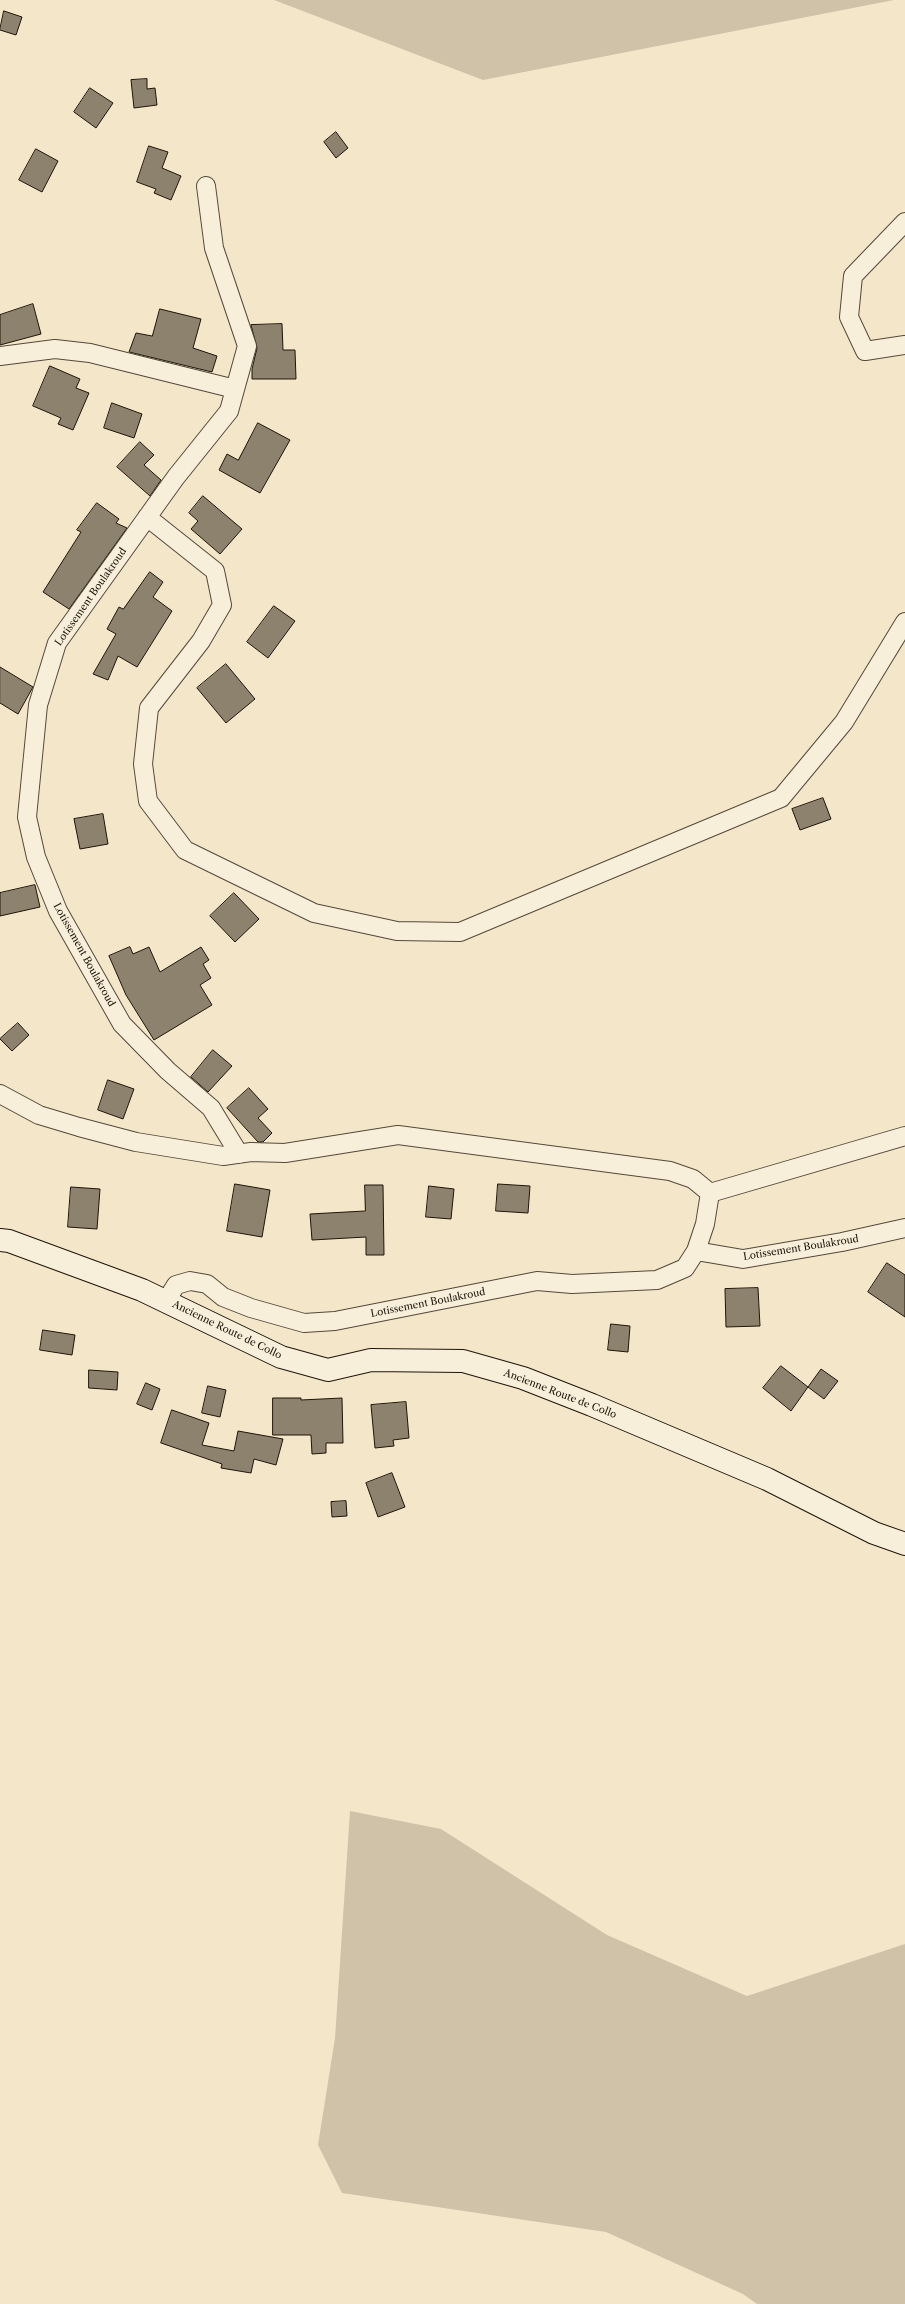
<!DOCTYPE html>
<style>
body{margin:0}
canvas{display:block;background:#f4e6c8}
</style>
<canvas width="905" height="2304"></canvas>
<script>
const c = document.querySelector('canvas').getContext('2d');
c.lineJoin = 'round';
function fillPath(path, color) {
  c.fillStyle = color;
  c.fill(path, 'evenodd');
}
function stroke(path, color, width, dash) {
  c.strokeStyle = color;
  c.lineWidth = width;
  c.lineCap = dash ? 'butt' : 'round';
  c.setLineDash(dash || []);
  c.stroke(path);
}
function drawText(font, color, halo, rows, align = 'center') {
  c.font = font + ' "Libre Caslon Text",serif';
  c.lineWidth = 3.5;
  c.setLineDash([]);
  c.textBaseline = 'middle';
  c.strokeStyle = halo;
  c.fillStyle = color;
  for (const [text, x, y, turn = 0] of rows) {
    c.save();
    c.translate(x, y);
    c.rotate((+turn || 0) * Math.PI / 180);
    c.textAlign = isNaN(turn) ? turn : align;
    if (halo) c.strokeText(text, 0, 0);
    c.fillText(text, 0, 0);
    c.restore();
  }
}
fillPath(new Path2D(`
 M274 0H894L483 80Z
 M350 1811 441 1829 607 1935 747 1996 905 1944V2304H757L743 2294 606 2232 342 2193 318 2145 335 2038Z`), '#d0c2a8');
const building = new Path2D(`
 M4 11 22 17 16 35 0 30Z
 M147 79V89L155 88 157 105 134 108 131 80Z
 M90 88 113 103 96 128 74 112Z
 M336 132 348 148 336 158 324 142Z
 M149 146 168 152 162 168 181 176 171 200 154 193 156 189 137 182Z
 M36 149 58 161 42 192 19 180Z
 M33 304 41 334 0 345V315Z
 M160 309 201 319 193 348 217 356 212 372 129 352 136 333 152 336Z
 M282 324 283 350H295L296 379H252V369L257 348 251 325Z
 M50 366 80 379 76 388 89 393 73 430 58 424 61 418 33 406Z
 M112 403 142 414 134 438 104 428Z
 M258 423 290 440 260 493 219 470 227 454 238 460Z
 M140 442 154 455 144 465 161 480 150 496 117 467Z
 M203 496 242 529 220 554 191 529 198 521 189 513Z
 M97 503 119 519 116 523 127 528 69 609 43 592 81 532 77 530Z
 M150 572 163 582 153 597 172 611 137 667 118 656 108 680 93 674 116 634 107 629 119 607 123 609Z
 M274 606 295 621 268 658 247 642Z
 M226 664 255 699 226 723 197 688Z
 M0 667 33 687 18 714 0 703Z
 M823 798 831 819 800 830 792 809Z
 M103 814 108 844 80 849 74 819Z
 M35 885 40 907 0 916V893Z
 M234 893 259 919 235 942 210 916Z
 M130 947 133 954 149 947 160 972 201 947 209 960 203 964 211 978 200 985 212 1005 154 1040 126 995 109 956Z
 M18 1023 29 1035 12 1051 0 1039Z
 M213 1050 232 1066 208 1092 191 1077Z
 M108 1080 134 1089 123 1119 98 1110Z
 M249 1088 268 1109 258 1118 272 1133 263 1142H258L227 1108Z
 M235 1184 270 1190 262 1237 227 1231Z
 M498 1184 530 1186 528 1213 496 1211Z
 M365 1185H383L384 1255H366V1237L312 1240 310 1214 365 1211Z
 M429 1186 454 1189 451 1219 426 1217Z
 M71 1187 100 1189 97 1229 68 1227Z
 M887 1263 905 1275V1317L868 1292Z
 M758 1288 760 1326 726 1327 725 1289Z
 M611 1324 630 1326 628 1352 608 1350Z
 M43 1330 75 1335 72 1355 40 1350Z
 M781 1366 808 1387 821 1369 838 1381 824 1399 808 1387 791 1411 763 1388Z
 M89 1370 118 1372 117 1390 89 1388Z
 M146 1383 160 1389 152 1410 137 1404Z
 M208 1386 226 1390 220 1417 202 1413Z
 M273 1398H301V1400L342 1398 343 1443H326V1453L312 1454 311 1435H273Z
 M406 1402 409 1438 393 1440 394 1446 375 1448 371 1405Z
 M172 1410 209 1423 202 1445 234 1451 238 1431 283 1439 276 1465 254 1459 251 1473 221 1468 222 1464 161 1443Z
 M392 1473 405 1507 378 1517 366 1483Z
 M346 1501 347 1516 332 1517 331 1502Z`);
fillPath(building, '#8d826d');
stroke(building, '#1e150a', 1);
const minor = new Path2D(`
 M206 186 214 248 247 346 229 411 176 477 57 643 38 705 27 817 36 857 58 911 122 1024 168 1071 211 1108 239 1154
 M905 222 853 276 849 317 865 351 905 345
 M0 356 55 349 90 353 235 389
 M147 517 215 571 222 605 201 641 149 708 143 764 148 801 185 850 314 913 397 931 460 932 781 798 844 722 905 622
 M0 1094 39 1115 79 1127 136 1142 223 1156 251 1152 285 1153 398 1135 670 1171 693 1179 710 1193
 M710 1193 905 1136
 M696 1251 743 1259 842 1242 905 1228
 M166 1301 176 1285 190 1281 207 1284 223 1297 251 1308 304 1323 335 1321 537 1281 572 1284 657 1280 685 1268 696 1251 705 1224 710 1193`);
const secondary = new Path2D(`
 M0 1240 9 1241 142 1290 281 1357 328 1370 371 1360 463 1361 523 1378 592 1405 767 1479 874 1533 905 1544`);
stroke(minor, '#54493a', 20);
stroke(secondary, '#1e150a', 24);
stroke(minor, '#f8efdb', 18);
stroke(secondary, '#f8efdb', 22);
drawText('10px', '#1e150a', '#f8efdb', [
 ["Lotissement Boulakroud",91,597,-55],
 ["Lotissement Boulakroud",84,955,61],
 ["Lotissement Boulakroud",801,1248,-9],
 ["Lotissement Boulakroud",428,1303,-11],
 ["Ancienne Route de Collo",227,1330,26],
 ["Ancienne Route de Collo",560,1394,21]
]);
</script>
